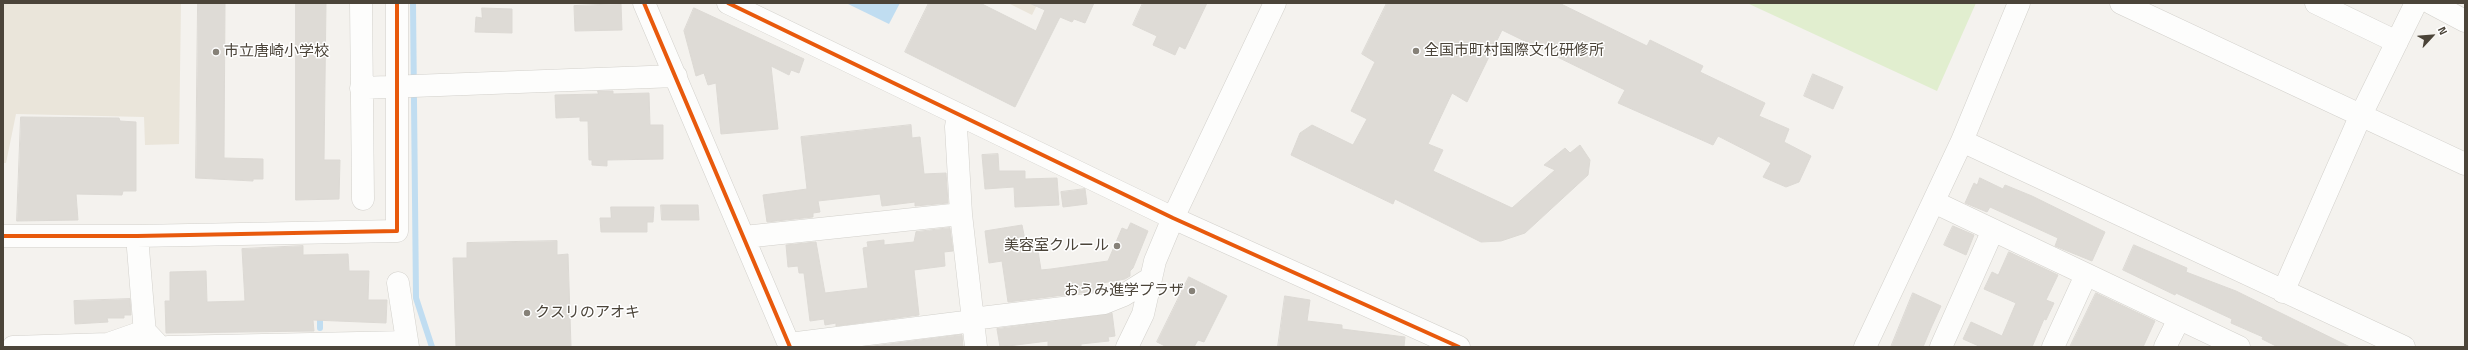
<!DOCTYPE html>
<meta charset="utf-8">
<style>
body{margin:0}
#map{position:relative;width:2468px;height:350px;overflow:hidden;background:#f4f2ee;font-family:"Titillium Web",sans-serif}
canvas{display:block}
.frame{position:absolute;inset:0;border:4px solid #4b4439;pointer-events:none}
.north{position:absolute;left:2412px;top:16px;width:40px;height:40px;-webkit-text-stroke:3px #fff;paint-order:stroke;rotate:64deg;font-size:11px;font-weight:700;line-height:16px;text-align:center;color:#4b4439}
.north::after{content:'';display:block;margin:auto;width:14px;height:18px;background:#4b4439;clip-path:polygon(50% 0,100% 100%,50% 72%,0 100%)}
</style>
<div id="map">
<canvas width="2468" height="350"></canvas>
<div class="frame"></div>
<div class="north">N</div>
</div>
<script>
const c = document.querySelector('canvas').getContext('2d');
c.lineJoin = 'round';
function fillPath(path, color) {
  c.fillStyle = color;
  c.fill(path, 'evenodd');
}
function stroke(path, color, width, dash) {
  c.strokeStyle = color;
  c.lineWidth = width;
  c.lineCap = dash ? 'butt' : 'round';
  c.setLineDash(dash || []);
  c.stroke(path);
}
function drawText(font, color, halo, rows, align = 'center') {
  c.font = font + ' "Titillium Web","Noto Sans JP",sans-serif';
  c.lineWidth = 3;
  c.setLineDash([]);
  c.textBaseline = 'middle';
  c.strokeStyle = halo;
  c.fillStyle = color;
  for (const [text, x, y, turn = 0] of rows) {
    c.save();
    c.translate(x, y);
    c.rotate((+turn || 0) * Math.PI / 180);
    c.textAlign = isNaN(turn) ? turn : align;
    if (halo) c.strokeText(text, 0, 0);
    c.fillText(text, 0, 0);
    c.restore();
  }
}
fillPath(new Path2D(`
 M3 3H181L179 144 145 145 144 117 16 114 6 163H3Z
 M1008 3H1038L1032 15Z`), '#eae5da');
fillPath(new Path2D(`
 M1747 3H1976L1937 91Z`), '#e1eecf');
fillPath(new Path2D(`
 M846 3H900L889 24Z`), '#c0ddf1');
stroke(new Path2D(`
 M413 3 416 298 432 347
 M320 313V328`), '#c0ddf1', 6);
const building = new Path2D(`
 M198 3H225L224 158 263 159V179H253V181L196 178Z
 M296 3H326L324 160H340L339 199 296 200Z
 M929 3H980L1036 31 1045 10 1029 3H1094L1085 23 1074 19 1072 22 1060 17 1015 107 905 52Z
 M1143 3H1207L1185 49 1179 46 1175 55 1153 45 1157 36 1133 25Z
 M1387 3H1559L1647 46 1650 40 1703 66 1700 72 1765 103 1759 116 1789 129 1784 142 1811 156 1799 182 1786 187 1763 177 1771 163 1718 136 1713 145 1618 103 1625 90 1502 30 1467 102 1452 93 1428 144 1443 150 1433 171 1512 208 1555 170 1544 165 1565 148 1570 153 1580 145 1590 160 1588 175 1525 233 1501 241 1481 242 1395 199 1393 204 1291 155 1300 133 1312 125 1353 145 1367 119 1351 111 1375 62 1362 54Z
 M621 4 622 30 575 31 574 6Z
 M482 8 512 9V33L475 32 476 17 482 18Z
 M694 8 804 59 799 73 791 70 789 75 771 66 778 129 721 134 716 83 708 85 704 73 696 76 684 31Z
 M1813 74 1843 87 1833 109 1804 96Z
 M598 91H613V94L649 93 650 125H663V159L607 160V166L592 165V160H589L588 121H580V117L556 118 555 95 598 94Z
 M21 117 119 118 120 121 136 122V191H123L122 195 76 194 78 220 17 221Z
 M911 125 912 138 920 137 924 174 946 173 948 203 915 206V202L882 206 880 194 818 201 820 212 813 213V217L767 222 763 195 807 189 801 137Z
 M998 154 999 171H1025V179L1057 178 1059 205 1015 207 1014 187 985 189 982 155Z
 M1980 178 2003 189 2005 185 2032 196 2105 232 2092 261 2055 246 2058 238 1990 207 1987 212 1965 203 1974 183 1977 185Z
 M1085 189 1087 204 1063 207 1061 192Z
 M661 205H698L699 220H662Z
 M611 207H654L653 222H647V232H601L600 218H611Z
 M1131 223 1148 231 1133 268 1130 271V276L1125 279 1097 284 1095 285 1096 291 1008 302 1002 261 989 263 985 231 1022 225 1025 240 1036 238 1041 270 1051 269 1108 261 1122 228 1127 230Z
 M1953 226 1974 235 1966 255 1944 245Z
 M950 228 953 251 944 252 945 266 914 270 919 315 836 326V323L825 325 824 319 810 321 804 273H799L798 266 788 267 786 245 816 242 825 293 868 288 863 248 868 247 867 242 884 240V245L914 242 916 232Z
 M557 241V255L568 254 571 347H456L453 258H467V243Z
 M2134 245 2187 268 2186 272 2236 291 2350 347H2278L2262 339 2263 337 2231 323 2232 319 2176 293 2175 295 2123 270Z
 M303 246V255L348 254 349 271H369L368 300H387L386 323 313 320 314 331 166 333 165 301H170V272L206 271 207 302 245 301 242 249Z
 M2009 252 2058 275 2046 300 2054 303 2046 320 2044 319 2032 347H1981L1963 339 1971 322 2002 336 2016 303 1984 289 1992 272 1998 275Z
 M1189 277 1227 296 1204 342 1198 340 1194 347H1167L1157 342Z
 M1913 293 1941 306 1931 328 1923 347H1891Z
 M2096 293 2155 321 2143 347H2070Z
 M1285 296 1310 300 1307 321 1342 325V329L1405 337 1404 347H1278Z
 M130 299 131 315H124V318H107L108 322 75 324 74 301Z
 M1112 313 1115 336 1108 337 1109 341 1081 344V347H1048V341L1000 347 997 329Z
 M962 335 963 347H866Z`);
fillPath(building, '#dedbd6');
stroke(building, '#dcd9d4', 1);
const minor = new Path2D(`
 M361 3 363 199
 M644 3 790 347
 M728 3 1173 218 1459 347
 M2121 3 2465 164
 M2316 3 2397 42
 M2431 3 2465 21
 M361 88 676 76
 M958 114 956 127 961 214 976 347
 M1962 141 2404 347
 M1934 202 2239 347
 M3 236H137L397 231V3
 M137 236 146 346
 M744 237 961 214
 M398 283 408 347
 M2283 292 2360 117 2416 3
 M972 319 1104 303 1124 295 1151 278
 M789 344 973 321
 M13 347 108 344 145 331 160 347
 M168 347 406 342
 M1127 347 1143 314 1155 261 1173 218 1275 3
 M1865 347 1962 141 2019 3
 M1941 347 1993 230
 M2053 347 2086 275
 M2165 347 2179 319`);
stroke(minor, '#d2d0cb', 23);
stroke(minor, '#fdfdfc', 22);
stroke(new Path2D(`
 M644 3 790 347
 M728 3 1173 218 1459 347
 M3 236H137L397 231V3`), '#e8590c', 4);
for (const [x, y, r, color] of [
 [1416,51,4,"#868178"],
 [216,52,4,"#868178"],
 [1117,246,4,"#868178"],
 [1192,291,4,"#868178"],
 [527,313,4,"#868178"]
]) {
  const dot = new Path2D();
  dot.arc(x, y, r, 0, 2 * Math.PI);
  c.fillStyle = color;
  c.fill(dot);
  stroke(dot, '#fff', 1.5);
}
drawText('15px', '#4b4439', '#fff', [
 ["全国市町村国際文化研修所",1424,51],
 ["市立唐崎小学校",224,52],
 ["美容室クルール",1109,246,"right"],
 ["おうみ進学プラザ",1184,291,"right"],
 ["クスリのアオキ",535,313]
], 'left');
</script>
